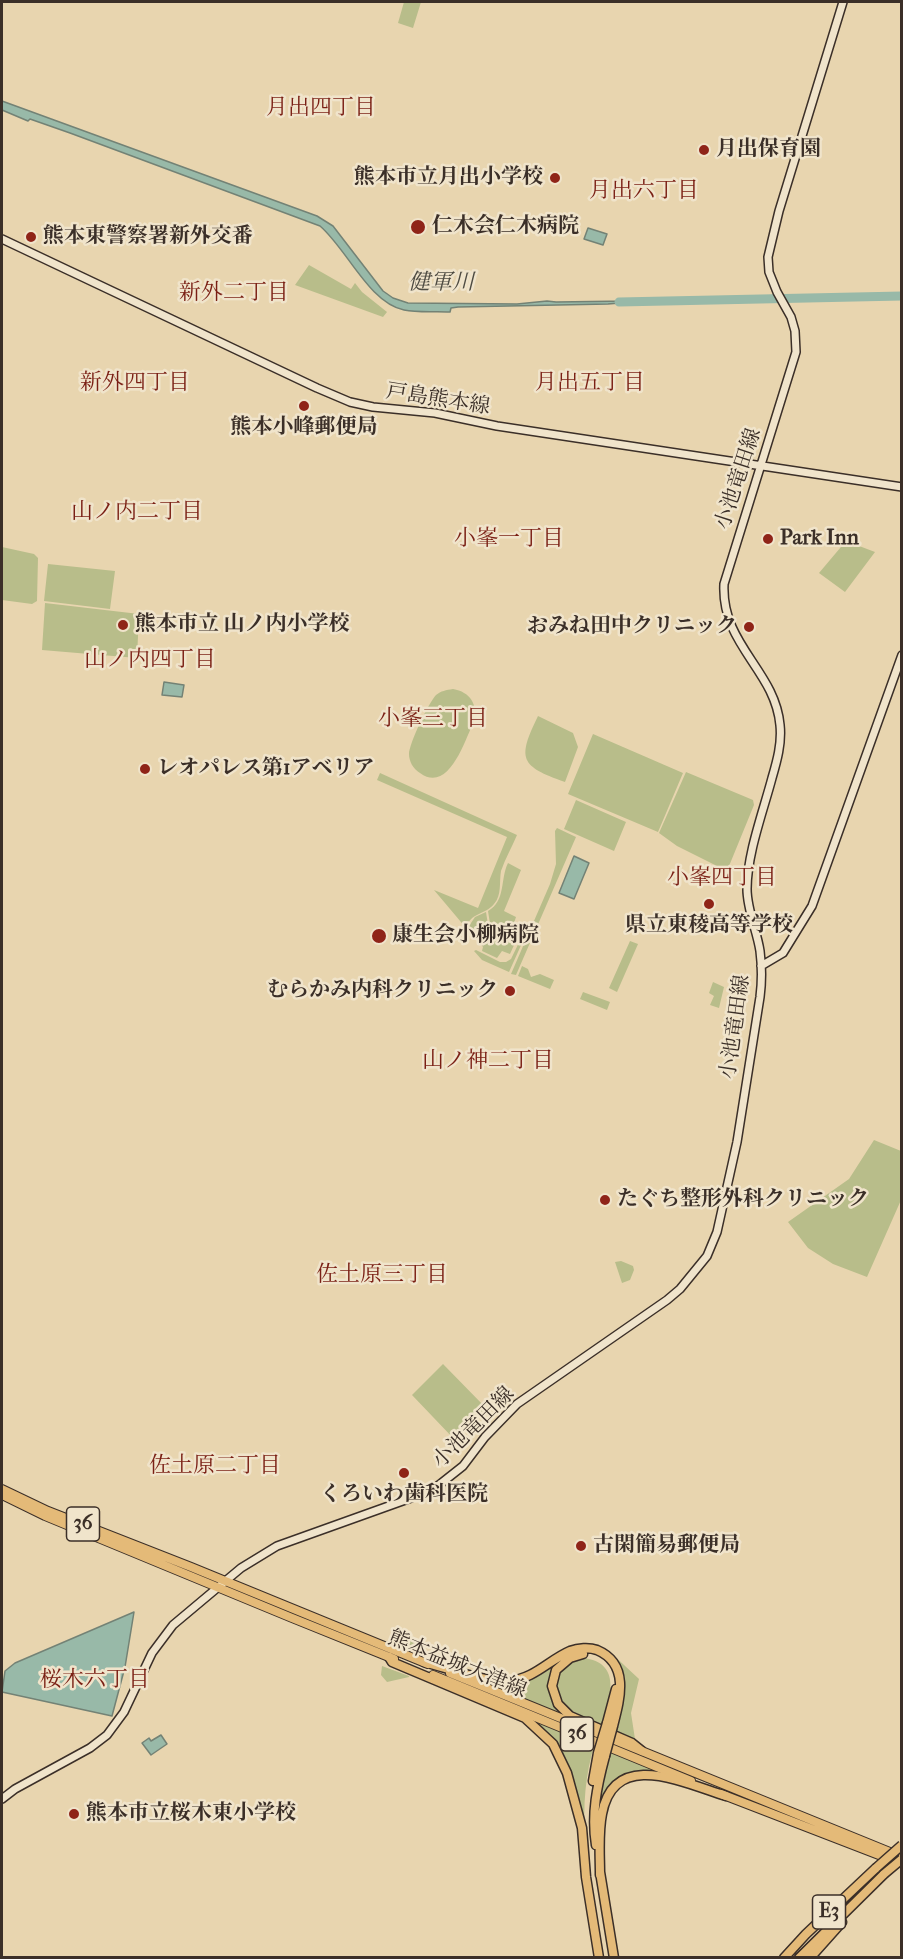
<!DOCTYPE html>
<meta charset="utf-8">
<style>
body{margin:0}
#map{position:relative;width:903px;height:1959px;overflow:hidden;background:#e8d5af;font-family:"IM FELL French Canon",serif}
canvas{display:block}
.frame{position:absolute;inset:0;border:3px solid #3b2f28;pointer-events:none}
</style>
<div id="map">
<canvas width="903" height="1959"></canvas>
<div class="frame"></div>
</div>
<script>
const c = document.querySelector('canvas').getContext('2d');
c.lineJoin = 'round';
function fillPath(path, color) {
  c.fillStyle = color;
  c.fill(path, 'evenodd');
}
function stroke(path, color, width, dash) {
  c.strokeStyle = color;
  c.lineWidth = width;
  c.lineCap = dash ? 'butt' : 'round';
  c.setLineDash(dash || []);
  c.stroke(path);
}
function drawText(font, color, halo, rows, align = 'center') {
  c.font = font + ' "IM FELL French Canon","Noto Serif JP",serif';
  c.lineWidth = 5;
  c.setLineDash([]);
  c.textBaseline = 'middle';
  c.strokeStyle = halo;
  c.fillStyle = color;
  for (const [text, x, y, turn = 0] of rows) {
    c.save();
    c.translate(x, y);
    c.rotate((+turn || 0) * Math.PI / 180);
    c.textAlign = isNaN(turn) ? turn : align;
    if (halo) c.strokeText(text, 0, 0);
    c.fillText(text, 0, 0);
    c.restore();
  }
}
fillPath(new Path2D(`
 M404 2H421L413 28 398 23Z
 M309 265 351 289 355 283 362 292 387 312 383 317 295 285Z
 M846 541 875 552 845 592 819 573Z
 M2 547 34 554 38 558 37 601 32 604 2 600Z
 M48 564 115 571 110 609 44 601Z
 M45 603 139 614 137 658 42 650Z
 M453 689C470 692 478 704 474 721 465 740 449 794 420 773 413 769 409 761 409 754 409 744 429 702 436 695 441 691 446 690 453 689Z
 M538 716 573 733 578 747 565 782C520 766 517 759 538 716Z
 M593 734 683 773 658 832 568 794Z
 M686 772 753 800 754 805 727 871 677 846 659 833Z
 M380 773 517 835C512 847 505 859 501 871 499 882 502 895 494 904 485 915 471 912 466 928L434 890 478 908 507 837 377 780Z
 M576 800 626 822 614 851 564 829Z
 M557 828 576 837 516 975 511 974 550 884 556 864 555 831Z
 M508 863 521 870 504 911 516 917 513 926 520 932 510 954 502 951 497 958 482 951 483 947 481 944C494 936 490 925 488 911 506 901 500 879 508 863Z
 M486 912 489 931 480 942 470 933 469 926 475 917Z
 M529 922 531 923 509 972 482 960 474 951 476 950 500 962H506L511 959Z
 M630 941 638 944 617 992 609 988Z
 M522 966 528 969 531 977 540 974 554 980 550 989 518 976Z
 M713 982 724 987 719 1008 710 1005 714 996 709 993Z
 M583 992 610 1002 607 1010 580 999Z
 M874 1140 901 1151V1200L867 1277 833 1264 808 1248 788 1222 849 1179Z
 M621 1261 633 1266 634 1270 630 1280 622 1283 615 1262Z
 M443 1364 486 1408 454 1439 412 1395Z
 M400 1628C413 1632 413 1646 425 1652L393 1642 395 1630Z
 M596 1644 609 1651 639 1679 631 1713 635 1739 614 1731C626 1696 636 1665 595 1646Z
 M583 1658C623 1662 610 1700 602 1725 592 1721 580 1718 571 1711 556 1700 551 1680 565 1665 570 1661 577 1660 583 1658Z
 M562 1660C554 1673 544 1686 552 1701 554 1706 558 1709 560 1713L496 1687 497 1683Z
 M382 1666 409 1676V1677L387 1682 381 1675Z
 M530 1717 595 1743C585 1774 583 1806 585 1838L555 1743Z
 M608 1748 667 1773C631 1772 606 1771 598 1814L597 1806Z`), '#b8bd8a');
const water = new Path2D(`
 M2 101 317 216 333 226 383 291 393 298 408 303 517 304 547 301 556 302 628 301 631 299H643L644 301 608 304 458 307 451 308 450 312C435 311 419 313 404 310 369 303 347 249 320 226L70 133 30 119 28 121 2 110Z
 M588 228 607 234 603 245 584 239Z
 M164 682 184 685 182 697 162 695Z
 M574 856 589 863 574 899 559 893Z
 M134 1612 125 1667 112 1716 2 1692 5 1671 15 1663Z
 M161 1735 167 1744 151 1755 142 1743 149 1738 151 1741Z`);
fillPath(water, '#98b9a8');
stroke(water, '#738275', 1.5);
stroke(new Path2D(`
 M619 302 902 296`), '#98b9a8', 9);
const secondary = new Path2D(`
 M2 239 317 388 350 402 373 407 435 413 497 426 902 487
 M761 966 783 953 812 906 902 655
 M2 1799 15 1789 90 1748 107 1735 124 1712 152 1653 173 1625 241 1568 277 1546 411 1498 439 1485 463 1466 485 1437 517 1404 667 1300 680 1289 707 1256 717 1232 737 1142 760 997C762 982 762 967 760 951 757 931 747 910 747 889 747 854 763 812 772 778 777 761 782 743 780 725 775 670 721 645 724 584L796 352 795 331 791 317 777 292 769 272 768 257 779 211 843 2`);
const primary = new Path2D(`
 M2 1489 48 1511 191 1567 428 1664
 M2 1495 45 1516 292 1618 394 1659
 M450 1673 902 1857
 M433 1675 691 1781
 M721 1794 892 1860`);
const motorway = new Path2D(`
 M583 1654 570 1658 556 1670 552 1686 558 1704 570 1716 632 1743 642 1751
 M389 1657 392 1662 525 1718 553 1744 567 1773 582 1828 586 1877 599 1958
 M424 1662C448 1668 486 1683 509 1681 534 1679 549 1660 570 1651 578 1648 589 1647 597 1650 630 1664 620 1699 613 1726
 M607 1723 616 1689
 M593 1781 598 1753
 M596 1845C591 1814 597 1786 605 1756
 M600 1872 614 1958
 M600 1875C600 1855 598 1834 602 1814 614 1748 684 1783 726 1796
 M784 1958 806 1934 876 1868
 M799 1958 884 1874
 M810 1958 842 1922`);
stroke(secondary, '#3b2f28', 10);
stroke(primary, '#3b2f28', 10);
stroke(motorway, '#3b2f28', 11);
stroke(secondary, '#f0e4cb', 7);
stroke(primary, '#e4ba78', 8);
stroke(motorway, '#e4ba78', 8);
const motorwayBridge = new Path2D(`
 M598 1753 607 1723
 M605 1756 613 1726
 M876 1868 902 1845
 M884 1874 902 1859`);
stroke(motorwayBridge, '#3b2f28', 11, []);
stroke(motorwayBridge, '#e4ba78', 8);
for (const [x, y, r, color] of [
 [704,150,6,"#8f2418"],
 [555,178,6,"#8f2418"],
 [418,227,8,"#8f2418"],
 [31,237,6,"#8f2418"],
 [304,406,6,"#8f2418"],
 [768,539,6,"#8f2418"],
 [123,625,6,"#8f2418"],
 [749,627,6,"#8f2418"],
 [145,769,6,"#8f2418"],
 [709,904,6,"#8f2418"],
 [379,936,8,"#8f2418"],
 [510,991,6,"#8f2418"],
 [605,1200,6,"#8f2418"],
 [404,1473,6,"#8f2418"],
 [581,1546,6,"#8f2418"],
 [74,1814,6,"#8f2418"]
]) {
  const dot = new Path2D();
  dot.arc(x, y, r, 0, 2 * Math.PI);
  c.fillStyle = color;
  c.fill(dot);
  stroke(dot, '#f0e4cb', 2);
}
for (const [x, y, w] of [
 [83,1524,33],
 [577,1734,33],
 [829,1912,33]
]) {
  const box = new Path2D();
  box.roundRect(x - w / 2, y - 17, w, 34, 4.5);
  c.fillStyle = '#f0e4cb';
  c.fill(box);
  stroke(box, '#3b2f28', 1.5);
}
drawText('bold 20px', '#3b2f28', null, [
 ["36",83,1524],
 ["36",577,1734],
 ["E3",829,1912]
]);
drawText('bold 21px', '#3b2f28', '#f0e4cb', [
 ["月出保育園",716,150],
 ["熊本市立月出小学校",543,178,"right"],
 ["仁木会仁木病院",432,227],
 ["熊本東警察署新外交番",43,237],
 ["熊本小峰郵便局",304,428,"center"],
 ["Park Inn",780,539],
 ["熊本市立 山ノ内小学校",135,625],
 ["おみね田中クリニック",737,627,"right"],
 ["レオパレス第1アベリア",157,769],
 ["県立東稜高等学校",709,926,"center"],
 ["康生会小柳病院",392,936],
 ["むらかみ内科クリニック",498,991,"right"],
 ["たぐち整形外科クリニック",617,1200],
 ["くろいわ歯科医院",404,1495,"center"],
 ["古閑簡易郵便局",593,1546],
 ["熊本市立桜木東小学校",86,1814]
], 'left');
drawText('21px', '#3b2f28', '#f0e4cb', [
 ["戸島熊本線",438,400,9],
 ["小池竜田線",739,479,-72],
 ["小池竜田線",736,1027,-82],
 ["小池竜田線",474,1428,-45],
 ["熊本益城大津線",457,1665,22]
]);
drawText('22px', '#7a1f14', '#f0e4cb', [
 ["月出四丁目",321,109],
 ["月出六丁目",644,192],
 ["新外二丁目",234,294],
 ["新外四丁目",135,384],
 ["月出五丁目",590,384],
 ["山ノ内二丁目",137,513],
 ["小峯一丁目",509,540],
 ["山ノ内四丁目",150,661],
 ["小峯三丁目",433,720],
 ["小峯四丁目",722,879],
 ["山ノ神二丁目",488,1062],
 ["佐土原三丁目",382,1276],
 ["佐土原二丁目",215,1467],
 ["桜木六丁目",95,1681]
]);
drawText('italic 22px', '#4e4b42', '#f0e4cb', [
 ["健軍川",441,284]
]);
</script>
